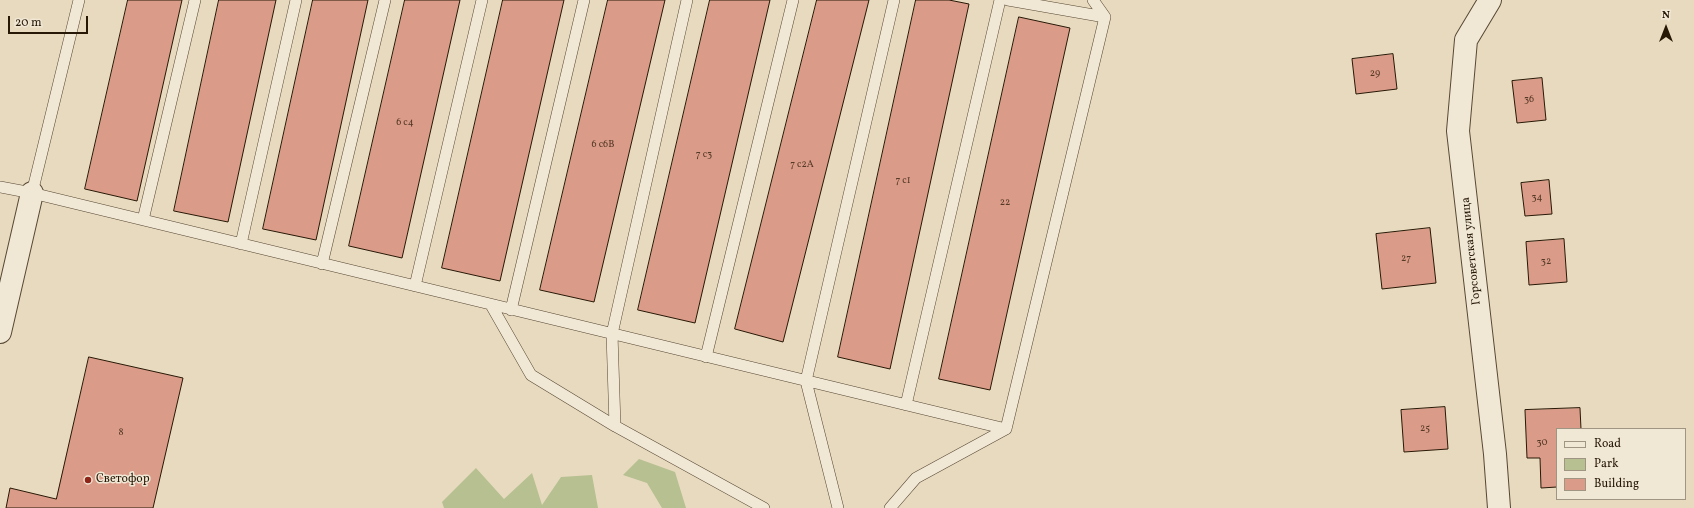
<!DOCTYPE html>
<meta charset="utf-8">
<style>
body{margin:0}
#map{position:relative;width:1694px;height:508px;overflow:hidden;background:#e8dabe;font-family:Vollkorn,serif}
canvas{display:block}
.legend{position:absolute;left:1556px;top:428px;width:130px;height:72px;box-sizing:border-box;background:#f0e7d5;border:1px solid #a09482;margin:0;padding:5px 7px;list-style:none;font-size:12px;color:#271806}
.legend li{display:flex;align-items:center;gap:8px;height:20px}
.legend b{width:20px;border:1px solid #a09482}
.north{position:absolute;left:1646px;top:8px;width:40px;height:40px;-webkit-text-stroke:3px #f0e7d5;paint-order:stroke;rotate:0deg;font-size:11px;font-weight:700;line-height:16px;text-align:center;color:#271806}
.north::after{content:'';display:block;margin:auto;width:14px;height:18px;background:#271806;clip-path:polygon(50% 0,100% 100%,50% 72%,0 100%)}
.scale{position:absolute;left:8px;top:16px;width:80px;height:18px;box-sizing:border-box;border:2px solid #271806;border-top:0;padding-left:5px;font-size:12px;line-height:14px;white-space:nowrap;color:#271806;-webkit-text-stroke:3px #f0e7d5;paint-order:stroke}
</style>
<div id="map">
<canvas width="1694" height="508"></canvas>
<ul class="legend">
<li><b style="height:5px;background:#f0e7d5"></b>Road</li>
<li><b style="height:11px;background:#b6c091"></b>Park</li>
<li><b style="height:11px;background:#da9b88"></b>Building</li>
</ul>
<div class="north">N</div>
<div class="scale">20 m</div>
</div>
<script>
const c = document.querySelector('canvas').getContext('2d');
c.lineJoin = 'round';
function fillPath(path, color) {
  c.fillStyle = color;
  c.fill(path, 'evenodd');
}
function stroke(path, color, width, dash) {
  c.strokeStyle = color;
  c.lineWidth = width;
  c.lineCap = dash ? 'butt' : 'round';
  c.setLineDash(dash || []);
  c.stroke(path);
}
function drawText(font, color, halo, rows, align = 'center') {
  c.font = font + ' Vollkorn,serif';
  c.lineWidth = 3;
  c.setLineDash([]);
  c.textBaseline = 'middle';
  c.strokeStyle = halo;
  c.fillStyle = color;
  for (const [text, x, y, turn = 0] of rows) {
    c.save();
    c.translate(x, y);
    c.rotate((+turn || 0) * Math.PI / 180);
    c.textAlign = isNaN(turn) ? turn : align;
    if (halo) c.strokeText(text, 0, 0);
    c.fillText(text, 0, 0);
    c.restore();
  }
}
fillPath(new Path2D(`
 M639 459 675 472 686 508H662L647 483 623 475Z
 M476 468 504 499 532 473 542 505 561 477 592 475 598 508H444L442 502Z`), '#b6c091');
const building = new Path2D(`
 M128 0H182L137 201 85 189Z
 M219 0H276L228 222 174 211Z
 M313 0H368L316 240 263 229Z
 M405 0H460L402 258 349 246Z
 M503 0H564L500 281 442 268Z
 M608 0H665L594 302 540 290Z
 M710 0H770L695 323 638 310Z
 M817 0H869L783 342 735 329Z
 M916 0H949L969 4 890 369 838 357Z
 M1019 17 1070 28 990 390 939 379Z
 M1393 54 1397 89 1356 94 1352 59Z
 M1542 78 1546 120 1517 123 1512 81Z
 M1549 180 1552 214 1525 216 1521 183Z
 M1430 228 1436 283 1382 289 1376 234Z
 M1564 239 1567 282 1529 285 1526 242Z
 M89 357 183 378 153 508H6L10 488 56 499Z
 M1445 407 1448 449 1404 452 1401 410Z
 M1580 408 1581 429H1557V487L1541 488 1540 458H1527L1525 410Z`);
fillPath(building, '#da9b88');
stroke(building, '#271806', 1);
const service = new Path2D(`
 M687 0 612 334 615 426 764 508
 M1008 0 1105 17
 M0 187 32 193 1006 429
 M32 193 79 0
 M143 220 195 0
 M241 244 296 0
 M322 264 385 0
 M415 286 482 0
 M491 305 531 375 615 426
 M511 310 584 0
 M706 357 793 0
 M906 405 1000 0
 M838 508 806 381 894 0
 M890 508 916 478 1006 429 1105 17 1093 0`);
const minor = new Path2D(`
 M1490 0 1466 40 1458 131 1495 454 1499 508
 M0 332 32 193`);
stroke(service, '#574834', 12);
stroke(minor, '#574834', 24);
stroke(service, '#f0e7d5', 11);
stroke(minor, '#f0e7d5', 22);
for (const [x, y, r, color] of [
 [88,480,4,"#8f2418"]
]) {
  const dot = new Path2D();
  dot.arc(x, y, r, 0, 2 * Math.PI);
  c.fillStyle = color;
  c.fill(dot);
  stroke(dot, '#f0e7d5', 1.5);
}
drawText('10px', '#543926', null, [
 ["29",1375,74],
 ["36",1529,100],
 ["6 с4",405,123],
 ["6 с6В",603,145],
 ["7 с3",704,155],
 ["7 с2А",802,165],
 ["7 с1",903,181],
 ["34",1537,198],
 ["22",1005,203],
 ["27",1406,259],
 ["32",1546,262],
 ["25",1425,429],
 ["8",121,433],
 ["30",1542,443]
]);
drawText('12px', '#271806', '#f0e7d5', [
 ["Горсоветская улица",1472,251,-96]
]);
drawText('12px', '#271806', '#f0e7d5', [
 ["Светофор",96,480]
], 'left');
</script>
